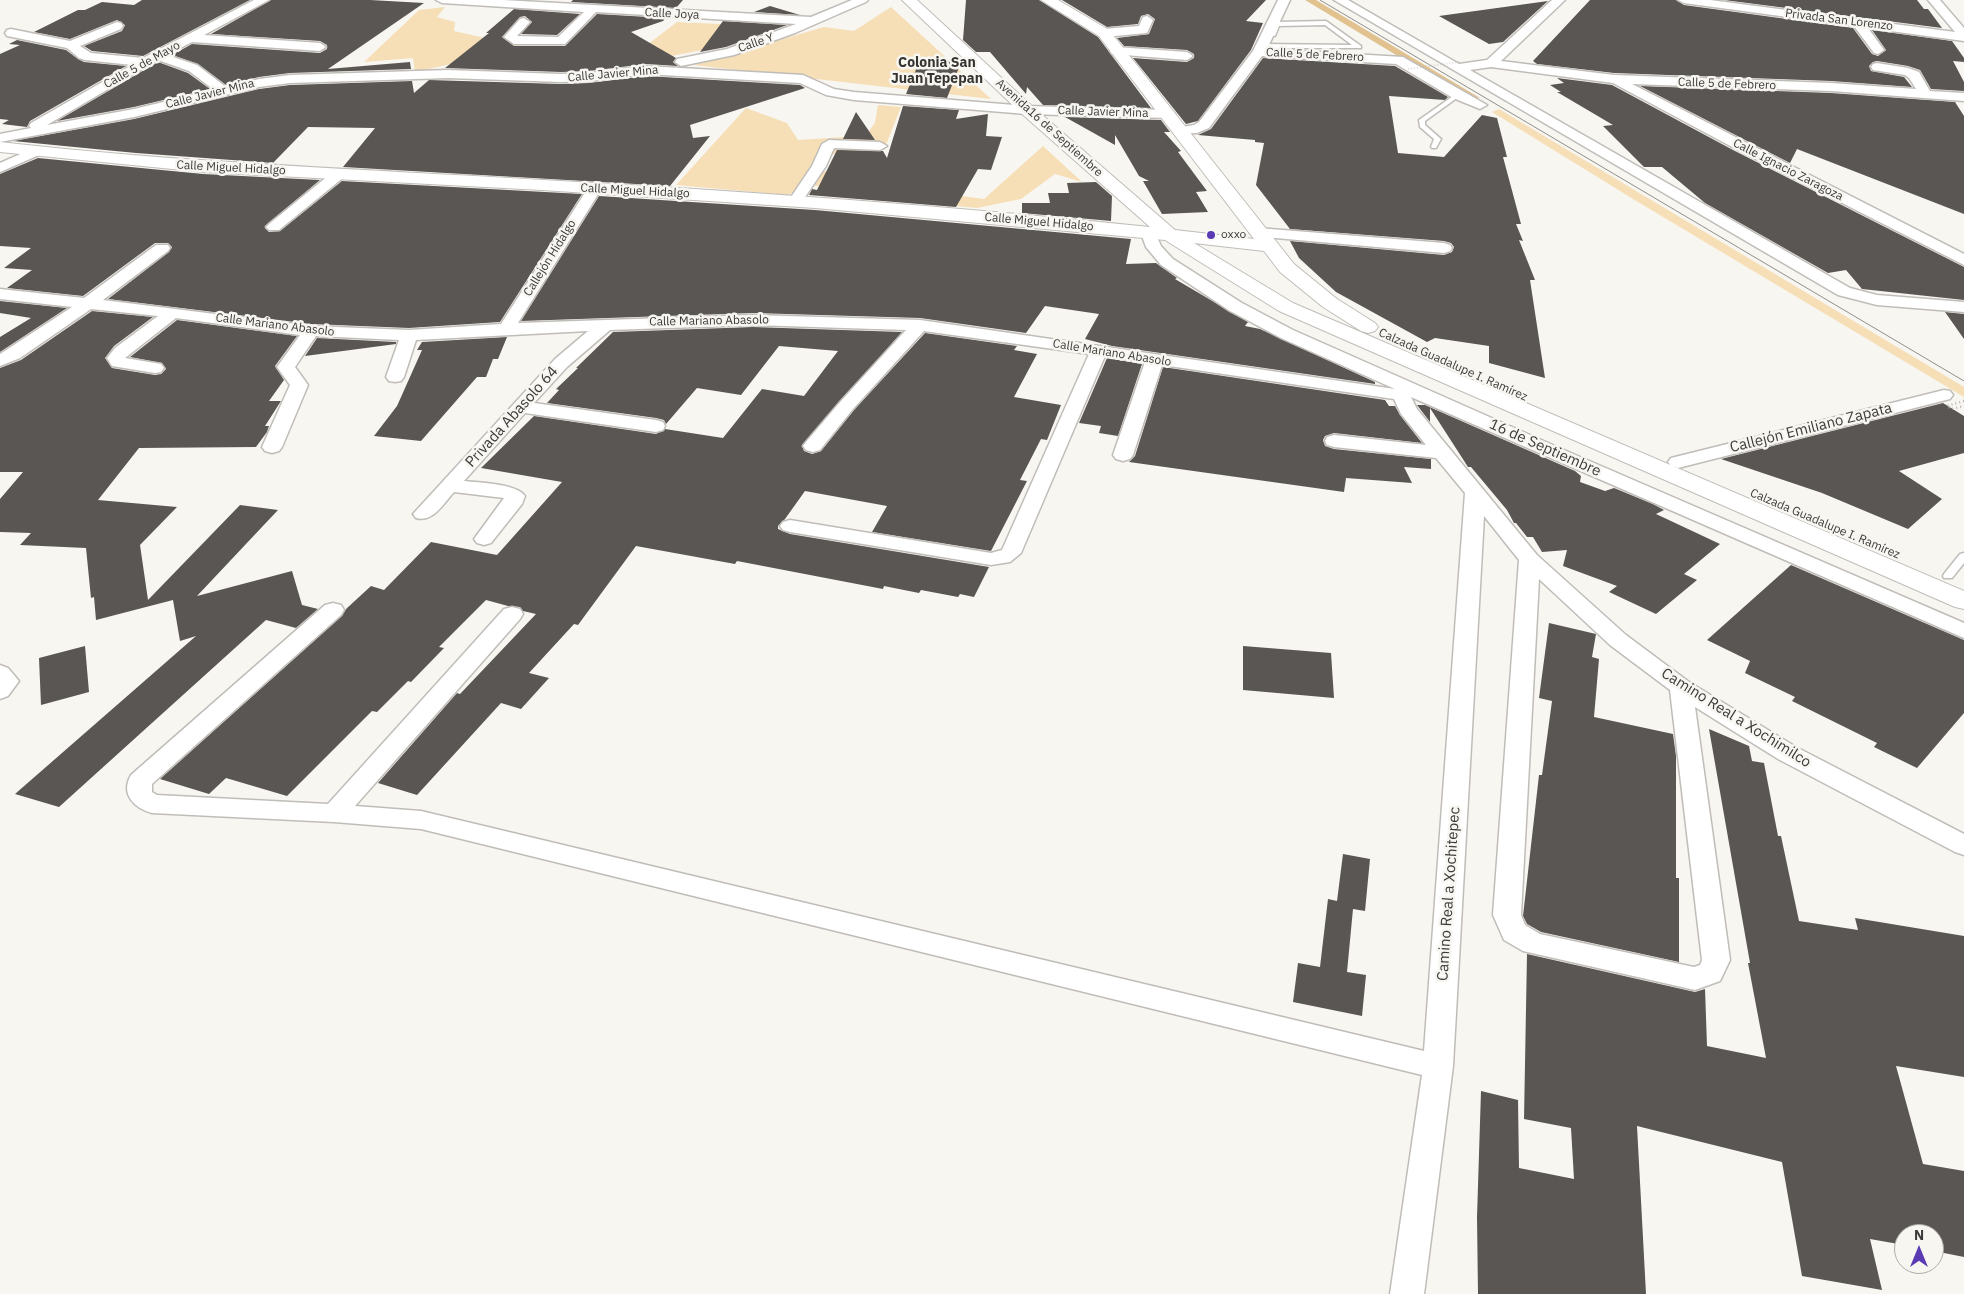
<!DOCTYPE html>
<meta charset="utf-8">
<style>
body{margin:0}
#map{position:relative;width:1964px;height:1294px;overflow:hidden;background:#f8f6f1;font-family:"IBM Plex Sans",sans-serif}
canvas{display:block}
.north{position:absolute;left:1894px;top:1224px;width:50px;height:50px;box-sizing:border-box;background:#f8f6f1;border:1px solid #adaba8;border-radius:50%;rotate:0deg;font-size:14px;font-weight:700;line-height:20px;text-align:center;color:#3c3b3a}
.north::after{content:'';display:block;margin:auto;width:18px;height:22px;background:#5a3bb3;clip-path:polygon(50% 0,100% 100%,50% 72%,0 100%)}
</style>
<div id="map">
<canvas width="1964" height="1294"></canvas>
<div class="north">N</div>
</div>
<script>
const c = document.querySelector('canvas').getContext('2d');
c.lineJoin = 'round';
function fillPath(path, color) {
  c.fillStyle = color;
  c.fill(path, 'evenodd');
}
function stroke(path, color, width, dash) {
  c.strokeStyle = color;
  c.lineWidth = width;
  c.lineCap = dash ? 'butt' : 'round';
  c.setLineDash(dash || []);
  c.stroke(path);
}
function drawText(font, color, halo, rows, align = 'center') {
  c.font = font + ' "IBM Plex Sans",sans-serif';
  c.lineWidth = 5;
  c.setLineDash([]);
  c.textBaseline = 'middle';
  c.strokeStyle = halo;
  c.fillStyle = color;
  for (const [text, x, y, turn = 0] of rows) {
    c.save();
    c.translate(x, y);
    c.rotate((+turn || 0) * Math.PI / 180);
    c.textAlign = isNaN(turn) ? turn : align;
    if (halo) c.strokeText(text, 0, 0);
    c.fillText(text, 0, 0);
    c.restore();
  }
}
fillPath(new Path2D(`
 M445 7 437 17 455 22 454 31 551 53 630 58 677 22 781 27 728 45 609 68 455 63 415 72 413 58 364 62 419 10Z
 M891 7 991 99 694 65 824 27 854 31Z
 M878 105 901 107 886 145 862 147 857 155 816 154 818 170 932 192 984 199 1043 146 1082 182 1055 174 1021 199 977 208 880 199 848 186H806L788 195 676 185 746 108 787 123 798 140 845 137 869 131 875 123Z
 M1499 109 1964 387V397L1633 199 1492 112Z`), '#f6deb7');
fillPath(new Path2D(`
 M1305 0H1316L1480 98 1464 96Z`), '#e1c18e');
fillPath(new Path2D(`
 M142 0H250L143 56 92 51 84 46 122 31 125 25 117 20 70 39 34 32 78 10H85L102 2 134 5Z
 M271 0H370L424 3 328 69 410 62 411 69 290 73 259 77 226 85 198 64 172 55 192 44 320 53 327 49V45L320 41 211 34Z
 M573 0H683L676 8 571 2Z
 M966 0H1039L1098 37 1151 108 1043 105 1027 87 1026 94 990 52H976L963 40Z
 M1062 0H1266L1246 21 1263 23 1251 50 1198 121 1186 124 1133 58 1187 62 1194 58V54L1187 50 1124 46 1117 38 1149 34 1155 19 1148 14 1141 16 1138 24 1107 27Z
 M1590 0H1676L1684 5 1853 28 1872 54 1878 56 1886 50 1872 30 1952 41 1964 58V62L1953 61 1964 82V91L1931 89 1920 70 1908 66 1877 61 1873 62 1869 66 1871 71 1904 77 1912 87 1831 81 1614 73 1537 64 1533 61Z
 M1724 0H1917L1924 9H1928L1942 28Z
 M1548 1 1503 42 1489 44 1439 16Z
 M770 6 800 15 754 12Z
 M514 9 580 14 557 35 521 34 532 22 525 16 520 17 502 37 514 46H565L597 14 666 18 663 21 631 32 676 58 673 62 678 66 646 64 589 71 561 72 445 68 489 33H486Z
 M723 21 787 25 726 47 700 52Z
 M17 40 66 50 78 59 84 62 126 66 30 121 27 127 2 124 9 120 0 119V54L20 45 9 44Z
 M1263 58 1395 66 1448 97 1445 100 1389 96 1398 153 1444 157 1482 115 1497 118 1507 157H1503L1521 224H1516L1523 241 1519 240 1535 280H1530L1545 378 1489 363V346L1435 338 1427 342 1336 292 1299 258 1290 241 1444 255 1452 252 1454 247 1451 243 1444 241 1290 229 1256 185 1264 143 1255 142V140L1198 135 1211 129Z
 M920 60 961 62 947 98 906 94Z
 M158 62 188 73 210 89 134 107 57 121Z
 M646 76 800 85 805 88 690 125 693 138 710 136 670 186 343 167 375 128 308 127 273 163 136 153 13 141 134 119 259 89 290 85 412 81 414 93 429 80 561 84 589 83Z
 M1557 78 1612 85 1733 150 1964 267V300L1862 289 1846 270 1828 273 1705 203 1662 167H1644L1603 126 1613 125 1557 92H1561L1550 85 1564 83Z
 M1640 86 1831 93 1955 102 1964 116V214L1797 149 1790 163Z
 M903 106 959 110 956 119 988 114 986 136 1002 137 991 170 978 169 956 207 809 195 812 189 817 190 837 150 883 151 887 158Z
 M856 112 875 140 843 139Z
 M1065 117 1161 120 1170 132H1164L1181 151 1178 152 1207 191 1196 192 1208 212 1162 214 1143 181H1149L1139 176 1115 135V145Z
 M38 158 203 174 320 180 265 226V228L269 232 280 231 342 181 582 194 500 322 409 328 311 324 108 299 169 252 172 247 168 243H155L83 296 7 288 32 270 4 268 31 248 0 246V174Z
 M1096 182 1112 196 1111 221 1022 213V203H1050L1048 193H1069L1067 183Z
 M599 196 815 210 1131 239 1126 264 1156 263 1177 278 1175 279 1248 322 1245 326 1260 329 1375 382V384L1112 346 1085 339 1099 314 1045 306 1026 333 920 318 753 313 521 321Z
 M0 301 67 308 0 352V337L31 318 0 313Z
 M92 311 153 317 114 346 105 358 112 368 155 375 161 374 166 369 162 363 130 357 177 320 297 336 275 366 284 380 269 401H281L265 426H269L267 432 256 447 139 448 98 500 177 507 140 545 148 600 240 505 278 510 197 596 292 571 302 605 318 609 296 628 266 620 59 807 15 794 196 636 180 641 173 600 96 620 94 597 91 598 86 548 20 545 31 533 0 532V499L23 472H0V368L21 360Z
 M1945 312 1964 314V339Z
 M753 327 902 332 802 445 804 451 812 454 821 451 854 410 925 333 1017 346 1014 350 1037 354 1014 397 1061 405 1047 440 1041 439 1020 480 1027 481 991 551 872 532 887 506 805 491 785 519 778 526V529L790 534 989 567 974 597 960 594 958 597 921 590 919 593 884 586 883 589 737 561 735 564 636 546 578 625 574 624 529 673 549 678 521 709 501 703 417 795 378 783 457 693 460 694 536 614 523 611 520 607 508 606 486 600 439 647 444 648 411 682 408 681 377 712 372 711 287 796 226 778 209 794 160 779 342 616 346 609 371 586 384 590 431 542 497 555 562 482 481 468 534 416 656 434 665 429 723 438 762 389 804 396 838 351 779 346 741 395 697 388 666 424 664 420 656 418 547 403 559 390 556 389 578 368H576L613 332Z
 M507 337 498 359H493L486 377H477L421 441 374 436 397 406 422 350H417L422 342Z
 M317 338 396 342V344L305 356Z
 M1107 358 1142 364 1118 436 1099 433 1101 426 1079 423Z
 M1163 367 1385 400 1389 406H1395L1400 415 1422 443 1334 433 1325 436 1323 440 1325 446 1334 449 1431 459V469L1404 467 1412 483 1346 478 1344 492 1129 462 1135 456Z
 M1943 403 1964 416V453L1899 471 1942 499 1908 529 1822 493 1721 459Z
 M1417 405H1425L1575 471 1581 476 1580 482 1605 491 1614 488 1653 504 1664 510 1656 514 1720 544 1684 574 1697 580 1656 614 1609 592 1617 586 1563 566 1567 550 1542 552 1533 537H1527L1516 523H1514L1507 510 1471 467H1468L1430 408V422Z
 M1791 565 1964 640V713L1917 768 1874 747 1877 743 1792 701 1795 697 1745 673 1750 661 1707 640Z
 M1549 623 1596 634 1592 657 1599 659 1594 717 1673 734 1676 756V878H1679V962L1541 932 1527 924 1523 916 1539 775H1542L1552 701 1539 698Z
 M85 646 89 692 41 705 39 658Z
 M1243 646 1331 653 1334 698 1243 690Z
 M1709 729 1749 746 1752 761 1764 763 1778 836H1781L1799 921 1858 930 1855 918 1964 936V1077L1896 1066 1923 1164 1964 1171V1257L1934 1251V1234H1904V1245L1870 1239 1882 1290 1802 1276 1782 1162 1637 1126 1646 1294H1478L1477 1217 1481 1091 1518 1100 1519 1168 1574 1179 1571 1128 1524 1119 1527 954 1695 992 1705 989 1707 1046 1766 1058 1748 963H1750Z
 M1343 854 1370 859 1365 911 1353 909 1347 972 1366 975 1362 1016 1293 1002 1298 963 1320 967 1328 899 1337 901Z`), '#595653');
const lane = new Path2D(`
 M1326 21 1361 46V48H1262L1259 46 1262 44 1352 45 1325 25 1279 26 1275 36 1270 35 1274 24 1277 22Z
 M1456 94 1461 95 1425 121V125L1441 139 1436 148H1432L1431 147 1434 139 1420 127 1419 120Z
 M1964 553V563L1952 578H1944L1943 576 1944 574 1960 554Z`);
const street = new Path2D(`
 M254 0H269L204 35 320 43 326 47 320 51 192 42 167 55 197 65 226 87 259 79 290 75 448 70 561 74 589 73 646 66 803 75 834 89 854 92 1027 106 1168 110 1175 114 1168 118 1027 114 854 100 826 95 800 83 646 74 589 81 561 82 448 78 290 83 259 87 134 117 0 142V134L31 128 29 126 31 123 132 65 85 60 79 58 67 48 7 36 5 33 7 30 11 29 70 41 117 22 121 23 123 26 121 29 80 46 91 53 143 58ZM158 60 189 71 214 90 134 109 47 125Z
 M436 0H503L811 17 852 0H868L866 2 795 33 734 55 681 66 675 62 677 59 727 49 796 24 596 12 565 44H514L504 37 520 19 524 18 530 22 517 36 558 37 584 12 442 3Z
 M1278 0H1290L1267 49 1403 57 1487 105 1480 109 1453 98 1396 64 1262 56 1209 128 1197 133 1176 134 1174 131 1176 128 1194 125 1199 122 1253 51Z
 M1334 0H1348L1459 64 1487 60 1552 0H1565L1501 61 1614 75 1831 83 1916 89 1909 78 1905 75 1873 70 1871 67 1873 64 1877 63 1908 68 1919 72 1930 91 1964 93V101L1831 91 1632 84 1964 254V265L1734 148 1613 83 1491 67 1470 70 1850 288 1877 295 1964 302V312L1877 305 1838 295Z
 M1678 0H1710L1955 32 1928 0H1940L1964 28V41L1868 28 1884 50 1878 54 1874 53 1854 26 1684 3Z
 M1147 16 1153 20 1147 33 1104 37 1098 33 1104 29 1139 26 1143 17Z
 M1116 47 1187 52 1193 56 1187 60 1112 54 1110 51Z
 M829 140 880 142 887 146 880 150 834 148 826 166 801 203H791L789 200 812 166 822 144Z
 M34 148 41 152 39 155 0 172V163Z
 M339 170 344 171 346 174 344 177 279 230H269L266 227 269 224 334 171Z
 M595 184 600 185 602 188 518 323 753 315 920 320 1395 389 1281 338 1230 311 1161 265 1146 247 1141 233 1144 230H1154L1161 246 1173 259 1242 303 1293 330 1564 450 1964 623V638L1411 397 1417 409 1537 555 1626 635 1689 682 1796 747 1964 834V855L1955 852 1778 759 1695 707 1730 960 1720 981 1695 990 1523 951 1504 940 1493 915 1519 560 1484 516 1453 1066 1424 1294H1390L1422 1075 421 829 334 822 152 813C134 808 120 794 131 775L325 605 333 603 341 605 344 610 341 615 152 784V792L157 795 328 804 504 609 512 607 520 609 523 614 520 619 355 806 421 811 1424 1051 1465 493 1436 458 1334 447 1327 445 1325 441 1327 437 1334 435 1426 445 1401 414 1394 399 1162 365 1133 455 1130 459 1123 461 1116 459 1113 455 1145 362 1105 356 1021 553 1010 562 991 565 790 532 783 530 780 526 783 522 790 520 991 553 1002 550 1089 354 924 331 853 409 820 450 813 452 806 450 803 446 806 442 841 401 906 330 753 325 610 330 567 367 534 403 656 420 663 422 665 426 663 430 656 432 525 413 464 481C479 483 516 483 525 496L522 504 491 543 484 545 477 543 474 539 504 498 454 492C444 503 433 523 416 518L413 514 555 359 588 331 416 340 404 377 401 381 395 382 389 381 386 377 399 340 316 336 295 367 308 385 282 447 279 451 272 453 265 451 262 447 290 385 277 367 300 335 176 318 125 358 161 364 164 368 161 372 155 373 112 366 107 358 115 348 158 316 91 309 20 358 0 366V354L72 307 0 299V289L84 298 156 245H168L170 248 168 251 103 300 311 326 409 330 501 324 588 188 590 185ZM1539 579 1610 645 1670 690 1702 960 1700 965 1694 967 1540 934 1525 925 1521 915Z
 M1258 228 1444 243 1450 245 1452 248 1450 251 1444 253 1253 236 1250 233 1253 230Z
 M1944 390 1950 391 1953 395 1950 399 1678 468 1671 466 1668 462 1671 458Z
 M0 665 8 668 19 681 8 696 0 699Z`);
const secondary = new Path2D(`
 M902 0H917L1033 107 1175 230 1254 239 1099 36 1041 0H1058L1109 30 1294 264 1337 299 1375 323 1378 327 1375 331 1368 333 1361 331 1323 307 1280 272 1264 251 1194 243 1293 303 1964 591V609L1955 607 1279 311 1165 240 815 208 542 190 203 172 0 152V142C181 163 362 169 543 180 746 191 948 206 1150 227L1021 113Z`);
stroke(lane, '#c0bdb9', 3);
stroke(street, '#c0bdb9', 3);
stroke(secondary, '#c0bdb9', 2);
fillPath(lane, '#fff');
fillPath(street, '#fff');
fillPath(secondary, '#fff');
stroke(new Path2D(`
 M1320 0 1964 381`), '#908f8c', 1);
stroke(new Path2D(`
 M1408 69 1459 62`), '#b8b6b2', 2, [0.5, 2.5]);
stroke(new Path2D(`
 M1964 401 1947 406 1952 409 1964 406`), '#b8b6b2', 2.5, [1, 3]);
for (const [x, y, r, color] of [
 [1211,235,5,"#5a3bb3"]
]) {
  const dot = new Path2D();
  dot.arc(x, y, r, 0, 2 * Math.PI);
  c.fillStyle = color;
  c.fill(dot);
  stroke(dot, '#f8f6f1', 2);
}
drawText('12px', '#3c3b3a', '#f8f6f1', [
 ["Calle Joya",672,14,3],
 ["Privada San Lorenzo",1839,20,7],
 ["Calle Y",756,43,-19],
 ["Calle 5 de Febrero",1315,55,3],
 ["Calle 5 de Mayo",142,65,-29],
 ["Calle Javier Mina",613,74,-5],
 ["Calle 5 de Febrero",1727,84,2],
 ["Calle Javier Mina",210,94,-14],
 ["Calle Javier Mina",1103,112,2],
 ["Avenida16 de Septiembre",1049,128,42],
 ["Calle Miguel Hidalgo",231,168,3],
 ["Calle Ignacio Zaragoza",1788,170,27],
 ["Calle Miguel Hidalgo",635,191,3],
 ["Calle Miguel Hidalgo",1039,222,5],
 ["Callejón Hidalgo",550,258,-58],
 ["Calle Mariano Abasolo",709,321,-1],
 ["Calle Mariano Abasolo",275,325,7],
 ["Calle Mariano Abasolo",1112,353,9],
 ["Calzada Guadalupe I. Ramírez",1453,365,24],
 ["Calzada Guadalupe I. Ramírez",1825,524,23]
]);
drawText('12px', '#3c3b3a', '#f8f6f1', [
 ["oxxo",1221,235]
], 'left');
drawText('bold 14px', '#363431', '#f8f6f1', [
 ["Colonia San",937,63],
 ["Juan Tepepan",937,79]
]);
drawText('15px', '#3c3b3a', '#f8f6f1', [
 ["Privada Abasolo 64",512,417,-48],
 ["Callejón Emiliano Zapata",1811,428,-14],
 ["16 de Septiembre",1545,448,24],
 ["Camino Real a Xochimilco",1736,718,32],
 ["Camino Real a Xochitepec",1449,894,-86]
]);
</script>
